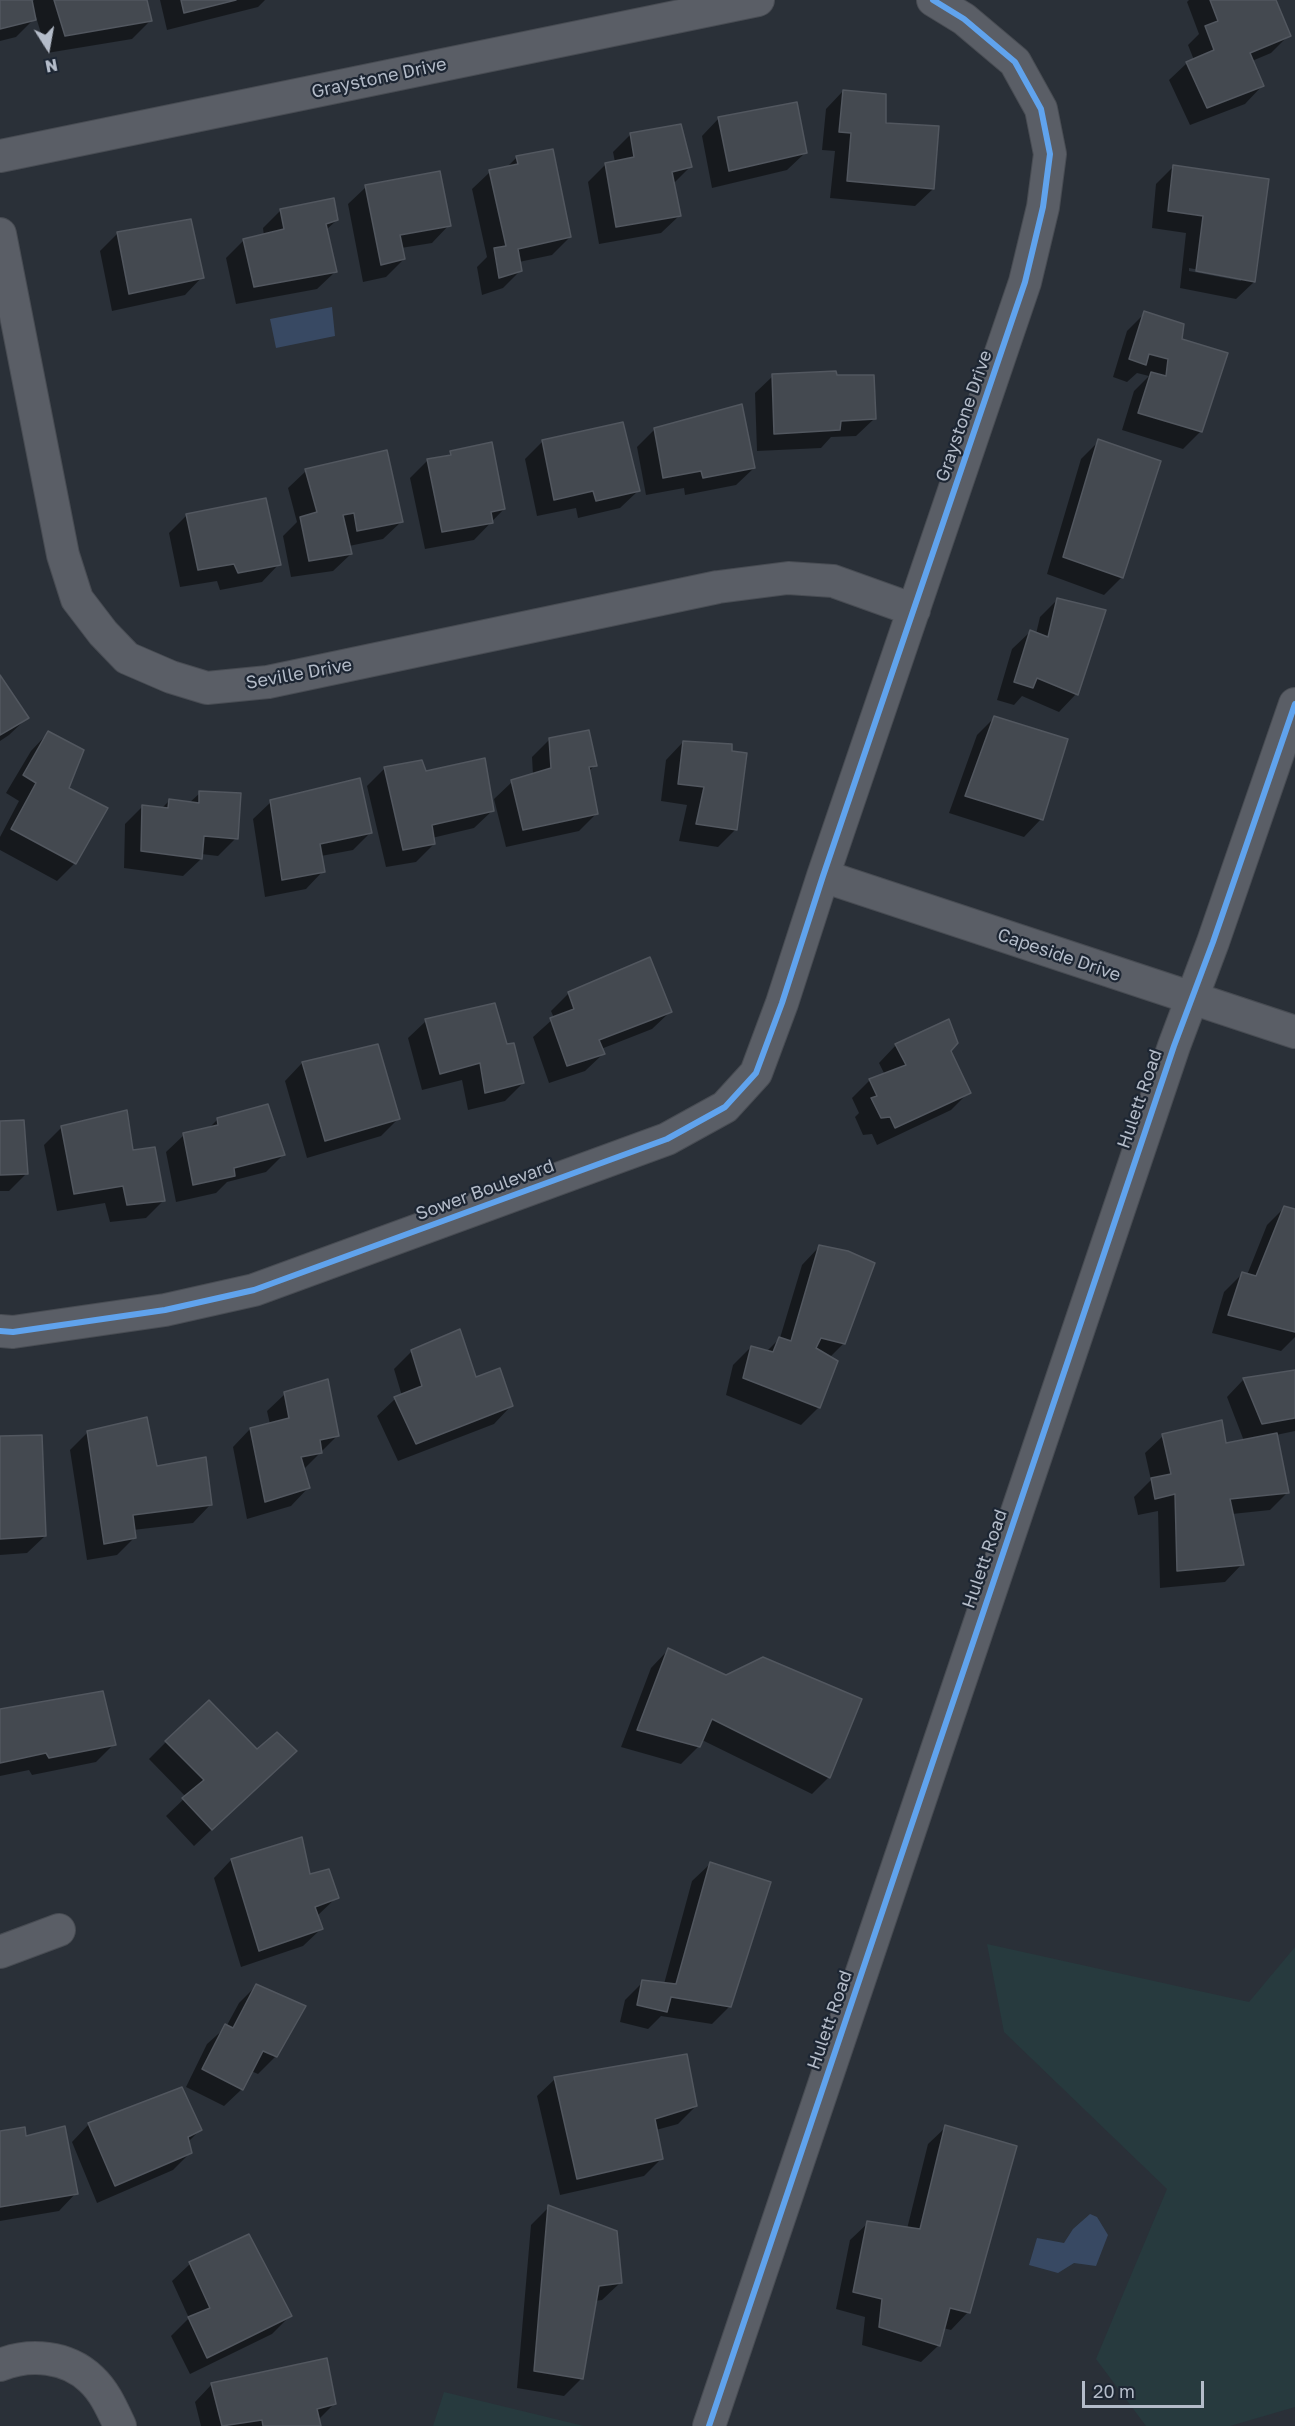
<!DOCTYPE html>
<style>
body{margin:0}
#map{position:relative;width:1295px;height:2426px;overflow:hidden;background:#2a3038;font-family:"Golos Text",sans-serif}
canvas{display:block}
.north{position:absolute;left:18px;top:18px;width:60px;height:60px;-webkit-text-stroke:4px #1d2633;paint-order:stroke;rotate:169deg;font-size:16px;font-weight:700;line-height:24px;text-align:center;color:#b4bcc9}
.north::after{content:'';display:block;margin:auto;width:21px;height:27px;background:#b4bcc9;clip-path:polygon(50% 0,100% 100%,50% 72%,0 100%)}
.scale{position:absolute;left:1082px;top:2381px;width:122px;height:27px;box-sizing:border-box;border:3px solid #b4bcc9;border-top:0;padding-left:8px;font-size:18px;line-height:21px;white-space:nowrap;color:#b4bcc9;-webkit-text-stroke:4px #1d2633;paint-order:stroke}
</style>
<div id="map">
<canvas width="1295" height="2426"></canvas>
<div class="north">N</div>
<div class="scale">20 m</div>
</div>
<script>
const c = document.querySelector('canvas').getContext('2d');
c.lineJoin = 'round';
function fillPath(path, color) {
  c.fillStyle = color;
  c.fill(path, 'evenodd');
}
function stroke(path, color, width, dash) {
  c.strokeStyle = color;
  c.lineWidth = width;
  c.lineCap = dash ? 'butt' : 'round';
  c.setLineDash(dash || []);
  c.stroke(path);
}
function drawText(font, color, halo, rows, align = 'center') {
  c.font = font + ' "Golos Text",sans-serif';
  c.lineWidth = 4.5;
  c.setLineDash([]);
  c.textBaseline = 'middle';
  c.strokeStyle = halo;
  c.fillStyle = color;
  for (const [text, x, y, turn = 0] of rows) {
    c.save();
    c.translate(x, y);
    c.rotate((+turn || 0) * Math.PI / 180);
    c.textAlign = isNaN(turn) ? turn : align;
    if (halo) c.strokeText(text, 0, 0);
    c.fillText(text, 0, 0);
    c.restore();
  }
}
fillPath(new Path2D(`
 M987 1944 1249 2002 1295 1947V2407L1230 2426H1146L1096 2359 1167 2189 1004 2032Z
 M444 2392 584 2426H433Z`), '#273a3e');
fillPath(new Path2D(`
 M332 307 335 336 276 348 270 319Z
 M1090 2214 1097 2217 1108 2235 1096 2266 1074 2263 1058 2273 1029 2265 1037 2238 1064 2243 1073 2229Z`), '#384963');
fillPath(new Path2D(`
 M0 0H30L31 4 34 0H145L150 21 132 39 47 53 36 17 16 37 0 41Z
 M160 0H265L258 7 167 30Z
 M1189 0H1274L1289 35 1271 53 1252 61 1262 86 1245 104 1190 125 1169 80 1187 63 1194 60 1188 45 1199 34 1187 2Z
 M843 91 885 124 933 189 915 206 830 198 835 151 822 150 826 109Z
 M719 118 805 153 787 170 712 188 702 136Z
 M631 134 690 167 673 184 679 216 661 233 599 244 588 182 606 164 615 162 613 152Z
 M517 157 570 237 552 255 519 262 520 271 503 288 482 295 477 267 487 257 472 189 490 172 506 168Z
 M1173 167 1254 282 1236 299 1180 288 1186 233 1152 228 1156 184ZM1189 268 1241 278V281L1189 271Z
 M366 187 449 225 432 243 401 248 404 259 386 277 363 282 348 204Z
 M281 210 337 220 326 230 335 272 317 289 236 304 226 258 243 241 264 236 263 228Z
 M117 234 202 277 185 295 112 311 100 251Z
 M1145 313 1180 340 1201 431 1183 449 1122 430 1134 391 1149 376 1137 373 1127 382 1113 377 1127 331Z
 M773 376 836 377 874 419 856 436 831 437 821 448 757 451 755 393Z
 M655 429 754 468 736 485 685 495 684 488 646 495 637 447Z
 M1099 441 1122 577 1104 595 1047 574 1081 459Z
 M542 442 638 491 620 508 578 518 576 508 537 516 525 459Z
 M451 453 504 509 474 540 425 549 410 478 427 461 446 458Z
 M306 471 401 522 383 539 349 546 351 554 333 571 291 577 283 536 297 522 288 488Z
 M264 500 279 564 262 582 220 590 217 581 180 587 169 533 186 516Z
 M1058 599 1076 694 1059 712 1022 696 1014 705 997 700 1012 649 1030 632 1036 634 1040 617Z
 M0 677 27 718 9 735 0 741Z
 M994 718 1041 819 1024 837 949 813 977 735Z
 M48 733 67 789 75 863 57 881 0 850V837L19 801 6 793 31 751Z
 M550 739 595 765 589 771 596 814 579 831 506 847 494 799 512 782 533 775 532 757Z
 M683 742 736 829 718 847 679 841 687 805 661 801 666 760Z
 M385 768 492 811 474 828 432 838 434 844 416 862 386 867 367 786Z
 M200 793 236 838 218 856 201 854V859L183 876 124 868 125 824 142 807 161 809 169 801 189 803Z
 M271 802 371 832 353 850 321 856 323 871 306 889 265 897 253 819Z
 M569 993 670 1012 652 1029 601 1049 603 1054 585 1071 549 1083 533 1037 554 1018 551 1011Z
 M426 1021 523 1083 505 1101 468 1110 462 1080 422 1090 408 1038Z
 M896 1045 949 1050 969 1092 951 1110 877 1145 872 1134 863 1135 855 1117 859 1113 852 1098 870 1080 885 1075 879 1063Z
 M302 1063 398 1119 381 1136 307 1158 285 1081Z
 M218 1119 284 1154 266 1172 227 1182 216 1193 176 1202 166 1152 184 1135 208 1129Z
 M0 1123 27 1173 9 1191H0Z
 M62 1127 132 1151 164 1200 146 1218 110 1222 105 1203 57 1211 44 1145Z
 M1285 1207 1295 1211V1337L1281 1351 1212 1333 1224 1292 1242 1274 1247 1275 1267 1225Z
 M819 1247 844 1343 829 1358 819 1407 801 1425 726 1395 733 1365 751 1347 766 1352 780 1338 802 1265Z
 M412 1351 475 1378 511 1406 494 1424 398 1461 377 1416 395 1399 402 1396 394 1369Z
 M1295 1371V1431L1276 1435 1287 1493 1270 1510 1232 1514 1242 1564 1225 1582 1160 1588 1158 1511 1138 1515 1134 1497 1151 1480 1145 1453 1163 1436 1225 1445 1244 1441 1227 1397 1244 1379Z
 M285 1394 337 1436 303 1470 308 1488 291 1506 247 1519 233 1447 250 1429 270 1424 267 1411Z
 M88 1432 156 1468 210 1505 193 1523 133 1530 134 1538 117 1555 87 1560 70 1450Z
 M0 1437 45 1536 27 1553 0 1555Z
 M668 1650 829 1777 812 1794 702 1740 699 1746 681 1764 621 1747 651 1668Z
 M0 1710 114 1744 96 1762 32 1775 29 1770 0 1776Z
 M166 1742 257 1751 277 1768 194 1846 166 1816 186 1797 149 1759Z
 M231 1860 309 1876 337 1897 317 1916 321 1929 303 1946 241 1967 214 1878Z
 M710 1864 730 2006 712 2024 661 2016 648 2029 620 2022 625 2000 643 1982 664 1984 692 1881Z
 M256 1986 276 2056 258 2074 251 2071 242 2089 224 2106 186 2087 207 2044 226 2027 239 2003Z
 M555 2079 696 2106 678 2124 656 2130 661 2159 644 2176 560 2195 537 2096Z
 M89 2124 200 2130 188 2142 190 2153 173 2170 97 2203 72 2142Z
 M946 2127 968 2312 951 2330 943 2328 939 2345 921 2362 862 2345 865 2317 836 2309 850 2240 868 2223 907 2229 928 2144Z
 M0 2133 76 2193 59 2211 0 2221Z
 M549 2207 620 2283 602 2300 595 2301 582 2378 564 2396 517 2388 531 2225Z
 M190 2264 290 2316 272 2334 190 2374 171 2336 189 2318 172 2281Z
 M212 2384 334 2404 318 2420 320 2426H201L195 2402Z`), '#0007');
const building = new Path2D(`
 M0 0H32L36 20 0 29Z
 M54 0H147L152 21 65 36Z
 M181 0H236L184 13Z
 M1210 0H1276L1291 36 1250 53 1264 86 1207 108 1186 62 1214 50 1205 26 1218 21Z
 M843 90 886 94V123L939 126 934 189 847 181 851 133 839 132Z
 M797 102 807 153 729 171 718 117Z
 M681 124 692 167 672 172 681 216 616 227 605 163 634 157 630 133Z
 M553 149 571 237 518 249 522 271 499 278 494 248 506 246 489 170 518 164 516 156Z
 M1173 165 1269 179 1255 282 1196 271 1203 216 1168 211Z
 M440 171 451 226 400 235 405 259 381 265 365 185Z
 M334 198 338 220 326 224 337 272 254 287 243 239 284 229 280 209Z
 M191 219 204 278 129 294 117 232Z
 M1144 311 1184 324 1182 339 1228 353 1202 432 1138 413 1151 372 1166 376 1168 359 1149 354 1146 365 1129 359Z
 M836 371 837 375H874L876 419 841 421 840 430 774 434 772 374Z
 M742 404 755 468 703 478 701 471 663 478 654 428Z
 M623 422 640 491 596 501 593 491 554 500 542 440Z
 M1098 439 1161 461 1123 578 1063 557Z
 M492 442 505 509 491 512 493 523 442 532 427 459 451 455 450 451Z
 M387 450 403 522 357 531 354 513 343 515 352 554 309 561 300 517 317 512 305 469Z
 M266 498 281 565 238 573 234 564 198 570 186 514Z
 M1057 598 1106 610 1078 695 1037 678 1033 688 1014 682 1030 630 1048 637Z
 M0 675 29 718 0 735Z
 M994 716 1068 739 1043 820 965 796Z
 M589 730 597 766 589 767 598 814 523 830 511 780 551 768 549 738Z
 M48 731 84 750 69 788 108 808 76 864 11 829 36 783 23 775Z
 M683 741 732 744V751L747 753 737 830 696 824 704 787 678 784Z
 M485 758 494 811 432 825 435 844 403 850 384 767 422 760 426 771Z
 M360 778 372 833 320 844 325 872 282 880 270 800Z
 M199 791 241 793 238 839 204 836 202 859 141 851 142 805 168 808 169 799 199 803Z
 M650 957 672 1012 599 1040 605 1054 567 1066 550 1018 574 1009 568 992Z
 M495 1003 507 1044 514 1043 524 1083 485 1093 480 1063 440 1074 425 1019Z
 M949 1019 958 1043 951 1051 971 1093 895 1128 890 1117 881 1118 871 1098 877 1096 869 1079 906 1065 895 1044Z
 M378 1044 400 1119 325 1141 302 1062Z
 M268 1104 285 1155 234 1168 235 1176 193 1185 183 1133 218 1125 217 1118Z
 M127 1110 133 1150 155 1147 165 1201 127 1205 123 1186 74 1194 61 1126Z
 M24 1120 28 1174 0 1175V1121Z
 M1284 1206 1295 1209V1332L1228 1315 1242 1272 1256 1276Z
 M819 1245 848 1251 875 1263 845 1344 821 1338 816 1348 838 1361 820 1408 743 1378 751 1346 773 1352 779 1337 791 1341Z
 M460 1329 476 1377 500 1368 513 1406 416 1444 394 1397 422 1386 411 1350Z
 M1295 1370V1418L1262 1424 1243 1378Z
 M328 1379 339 1436 320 1440 322 1453 301 1457 310 1488 265 1502 250 1428 289 1418 284 1392Z
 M147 1417 157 1466 206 1457 212 1505 133 1515 136 1538 104 1544 87 1431Z
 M1222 1420 1226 1443 1277 1433 1289 1493 1230 1499 1244 1565 1177 1571 1175 1494 1155 1499 1151 1478 1171 1474 1162 1434Z
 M42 1435 46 1536 0 1539V1436Z
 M668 1648 726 1675 763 1657 862 1699 830 1778 712 1719 700 1747 637 1730Z
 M103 1691 116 1745 49 1758 46 1753 0 1763V1709Z
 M209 1700 257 1749 277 1732 297 1751 212 1830 182 1798 204 1780 165 1741Z
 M302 1837 310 1874 329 1869 339 1898 315 1907 323 1929 259 1951 231 1859Z
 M710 1862 771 1882 731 2007 671 1997 667 2012 637 2005 642 1980 676 1984Z
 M256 1984 306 2006 277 2057 263 2051 243 2090 202 2069 225 2024 233 2028Z
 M687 2054 697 2106 655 2119 663 2159 577 2179 554 2077Z
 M182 2087 202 2130 188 2137 192 2153 115 2186 88 2123Z
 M945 2125 1017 2146 970 2313 950 2308 940 2346 879 2327 882 2299 853 2292 867 2221 920 2229Z
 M65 2126 78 2194 0 2207V2131L25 2127 26 2136Z
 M548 2205 617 2231 622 2283 599 2286 583 2379 534 2371Z
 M249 2234 292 2316 207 2358 188 2317 210 2308 189 2262Z
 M327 2358 336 2404 317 2409 321 2426H263L262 2420 222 2426 211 2383Z`);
fillPath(building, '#444950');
stroke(building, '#52575f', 1.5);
const minor = new Path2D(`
 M0 156 758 0
 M0 234 63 555 77 599 103 633 127 658 171 677 207 688 268 682 718 587 788 578 833 581 914 610
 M823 876 1295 1032
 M0 1331 13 1332 165 1310 254 1290 667 1139 725 1107 756 1073 782 1003 823 876 1025 282 1043 207 1050 154 1041 109 1015 62 964 19 933 0
 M0 1952 59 1930
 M0 2365C30 2353 67 2356 91 2379 105 2392 112 2409 120 2426
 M709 2426 1174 1046 1213 942 1295 704`);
stroke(minor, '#484c53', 34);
stroke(minor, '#5a5e66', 32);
stroke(new Path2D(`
 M0 1331 13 1332 165 1310 254 1290 667 1139 725 1107 756 1073 782 1003 823 876 1025 282 1043 207 1050 154 1041 109 1015 62 964 19 933 0
 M709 2426 1174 1046 1213 942 1295 704`), '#60a3ed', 6);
drawText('18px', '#b4bcc9', '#1d2633', [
 ["Graystone Drive",379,78,-12],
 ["Graystone Drive",964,416,-71],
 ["Seville Drive",299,674,-10],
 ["Capeside Drive",1059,955,19],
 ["Hulett Road",1140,1099,-71],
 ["Sower Boulevard",485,1190,-20],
 ["Hulett Road",985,1559,-71],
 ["Hulett Road",830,2020,-71]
]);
</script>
